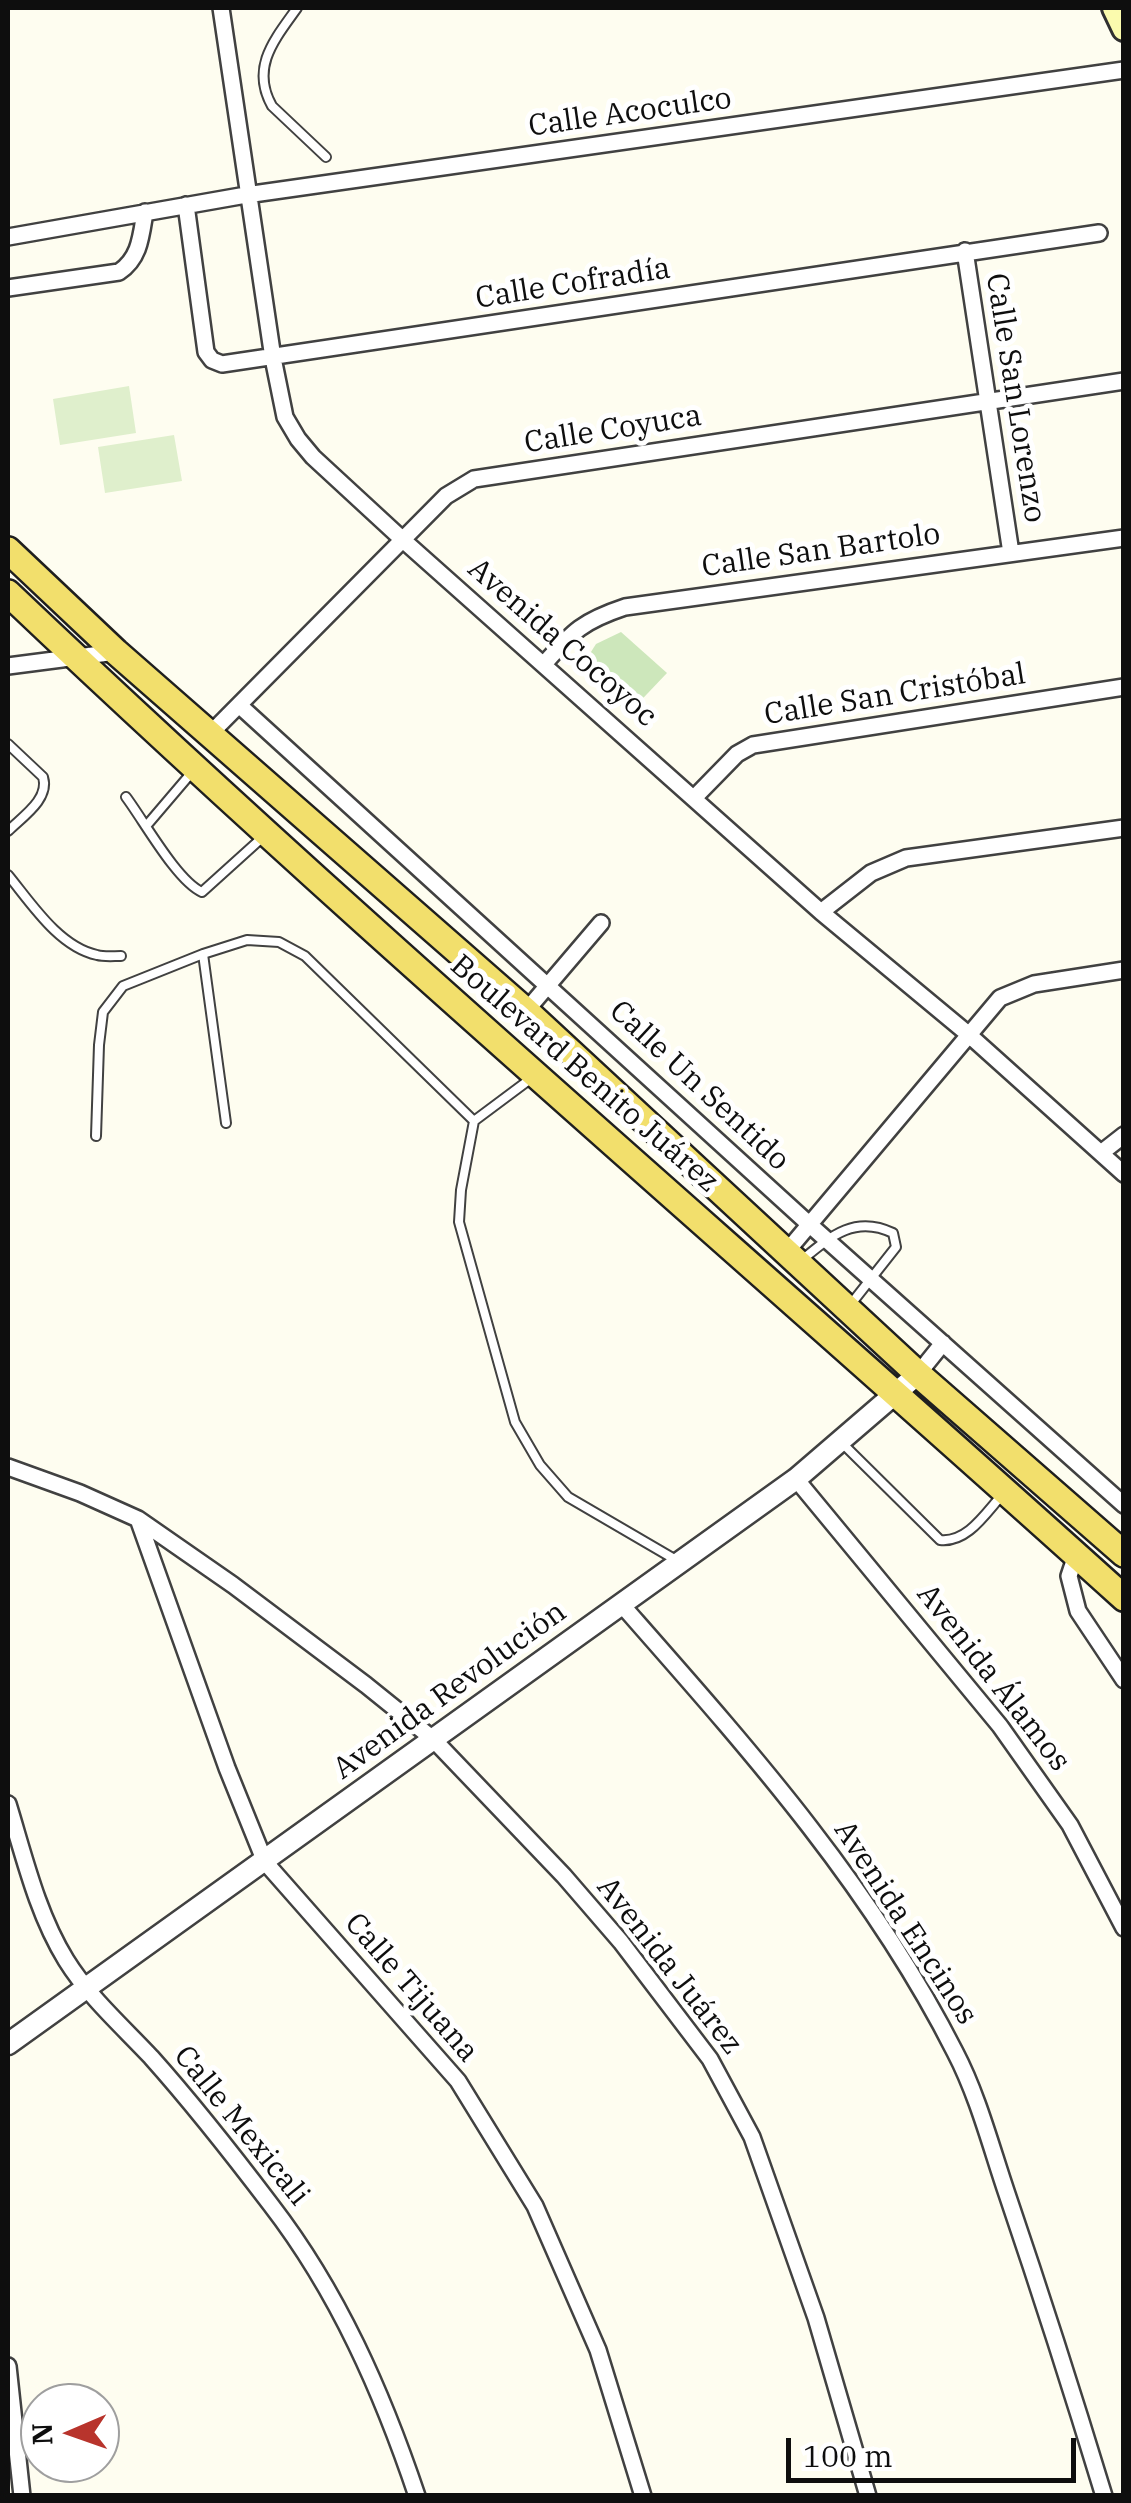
<!DOCTYPE html>
<meta charset="utf-8">
<style>
body{margin:0}
#map{position:relative;width:1131px;height:2503px;overflow:hidden;background:#fefdf0;font-family:"IBM Plex Serif",serif}
canvas{display:block}
.frame{position:absolute;inset:0;border:10px solid #0e0e0e;pointer-events:none}
.north{position:absolute;left:20px;top:2383px;width:100px;height:100px;box-sizing:border-box;background:#fff;border:2px solid #9f9f9f;border-radius:50%;rotate:268deg;font-size:28px;font-weight:700;line-height:40px;text-align:center;color:#0e0e0e}
.north::after{content:'';display:block;margin:auto;width:35px;height:45px;background:#b8342c;clip-path:polygon(50% 0,100% 100%,50% 72%,0 100%)}
.scale{position:absolute;left:786px;top:2438px;width:290px;height:45px;box-sizing:border-box;border:5px solid #0e0e0e;border-top:0;padding-left:12px;font-size:30px;line-height:35px;white-space:nowrap;color:#0e0e0e;-webkit-text-stroke:8px #fff;paint-order:stroke}
</style>
<div id="map">
<canvas width="1131" height="2503"></canvas>
<div class="frame"></div>
<div class="north">N</div>
<div class="scale">100 m</div>
</div>
<script>
const c = document.querySelector('canvas').getContext('2d');
c.lineJoin = 'round';
function fillPath(path, color) {
  c.fillStyle = color;
  c.fill(path, 'evenodd');
}
function stroke(path, color, width, dash) {
  c.strokeStyle = color;
  c.lineWidth = width;
  c.lineCap = dash ? 'butt' : 'round';
  c.setLineDash(dash || []);
  c.stroke(path);
}
function drawText(font, color, halo, rows, align = 'center') {
  c.font = font + ' "IBM Plex Serif",serif';
  c.lineWidth = 10;
  c.setLineDash([]);
  c.textBaseline = 'middle';
  c.strokeStyle = halo;
  c.fillStyle = color;
  for (const [text, x, y, turn = 0] of rows) {
    c.save();
    c.translate(x, y);
    c.rotate((+turn || 0) * Math.PI / 180);
    c.textAlign = isNaN(turn) ? turn : align;
    if (halo) c.strokeText(text, 0, 0);
    c.fillText(text, 0, 0);
    c.restore();
  }
}
fillPath(new Path2D(`
 M621 632 667 673 628 714 582 666 596 644Z`), '#cde7bb');
fillPath(new Path2D(`
 M129 386 136 433 60 445 53 399Z
 M174 435 182 481 105 493 98 447Z`), '#dfefcc');
const service = new Path2D(`
 M297 8C275 39 250 67 272 106L326 157
 M8 744 43 777C50 799 22 817 8 831
 M126 797C144 821 177 881 202 892L264 836
 M147 825 193 771
 M8 875C31 903 59 947 97 955 104 957 113 956 121 956
 M203 954 226 1123
 M533 1077 474 1121 461 1190 459 1222 515 1422 540 1465 568 1497 676 1560
 M96 1136 99 1045 103 1012 123 986 203 954 247 940 279 942 305 956 474 1121
 M803 1259C832 1235 856 1215 893 1233L896 1247 851 1304
 M841 1442 940 1540C967 1543 985 1514 1002 1495`);
const minor = new Path2D(`
 M221 8 273 358 285 417 298 439 313 457 403 540 821 912 968 1034 1124 1174
 M186 205 206 352 212 360 222 364 1099 233
 M8 237 246 195 1124 70
 M965 251 1011 553
 M8 288 119 272C140 258 141 236 145 212
 M545 663C573 631 583 621 625 607L1124 538
 M8 666 116 652
 M239 705 810 1225 1124 1505
 M211 733 446 496 474 479 1124 381
 M695 797 737 754 753 745 1124 687
 M821 912 871 873 906 858 1124 828
 M526 1011 601 923
 M1101 1153 1124 1135
 M788 1250 1000 998 1034 984 1124 970
 M918 1374 943 1343
 M8 1467 80 1493 138 1519 233 1585 366 1685 433 1739 564 1876 621 1942 710 2059 752 2137 816 2318 868 2496
 M796 1479 1000 1726 1070 1825 1124 1928
 M138 1519 227 1768 265 1862 458 2081 535 2206 598 2350 643 2496
 M1076 1555 1069 1576 1078 1611 1124 1680
 M622 1605C745 1745 870 1884 955 2052 978 2096 991 2147 1007 2194 1041 2294 1073 2394 1104 2496
 M8 1804C24 1856 37 1913 66 1960 89 1997 122 2026 151 2057 193 2104 233 2155 271 2205 338 2292 382 2392 417 2496
 M8 2366 22 2496`);
const tertiary = new Path2D(`
 M8 2044 796 1479 918 1374`);
const secondary = new Path2D(`
 M1114 8 1124 29`);
const primary = new Path2D(`
 M8 550 116 652 526 1011 918 1374 1124 1554
 M8 593C371 938 752 1262 1124 1598`);
stroke(service, '#414141', 12);
stroke(minor, '#414141', 20);
stroke(tertiary, '#414141', 25);
stroke(secondary, '#303030', 28);
stroke(primary, '#1f1f1f', 30);
stroke(service, '#fff', 8);
stroke(minor, '#fff', 15);
stroke(tertiary, '#fff', 20);
stroke(secondary, '#fbfbae', 22);
stroke(primary, '#f2df6c', 25);
drawText('30px', '#0e0e0e', '#fff', [
 ["Calle Acoculco",630,113,-8],
 ["Calle Cofradía",573,284,-9],
 ["Calle San Lorenzo",1015,398,81],
 ["Calle Coyuca",613,430,-9],
 ["Calle San Bartolo",821,551,-8],
 ["Avenida Cocoyoc",562,643,41],
 ["Calle San Cristóbal",895,695,-9],
 ["Boulevard Benito Juárez",584,1074,41],
 ["Calle Un Sentido",699,1086,43],
 ["Avenida Álamos",993,1678,52],
 ["Avenida Revolución",450,1691,-36],
 ["Avenida Encinos",905,1923,57],
 ["Avenida Juárez",669,1966,52],
 ["Calle Tijuana",411,1988,49],
 ["Calle Mexicali",241,2126,51]
]);
</script>
